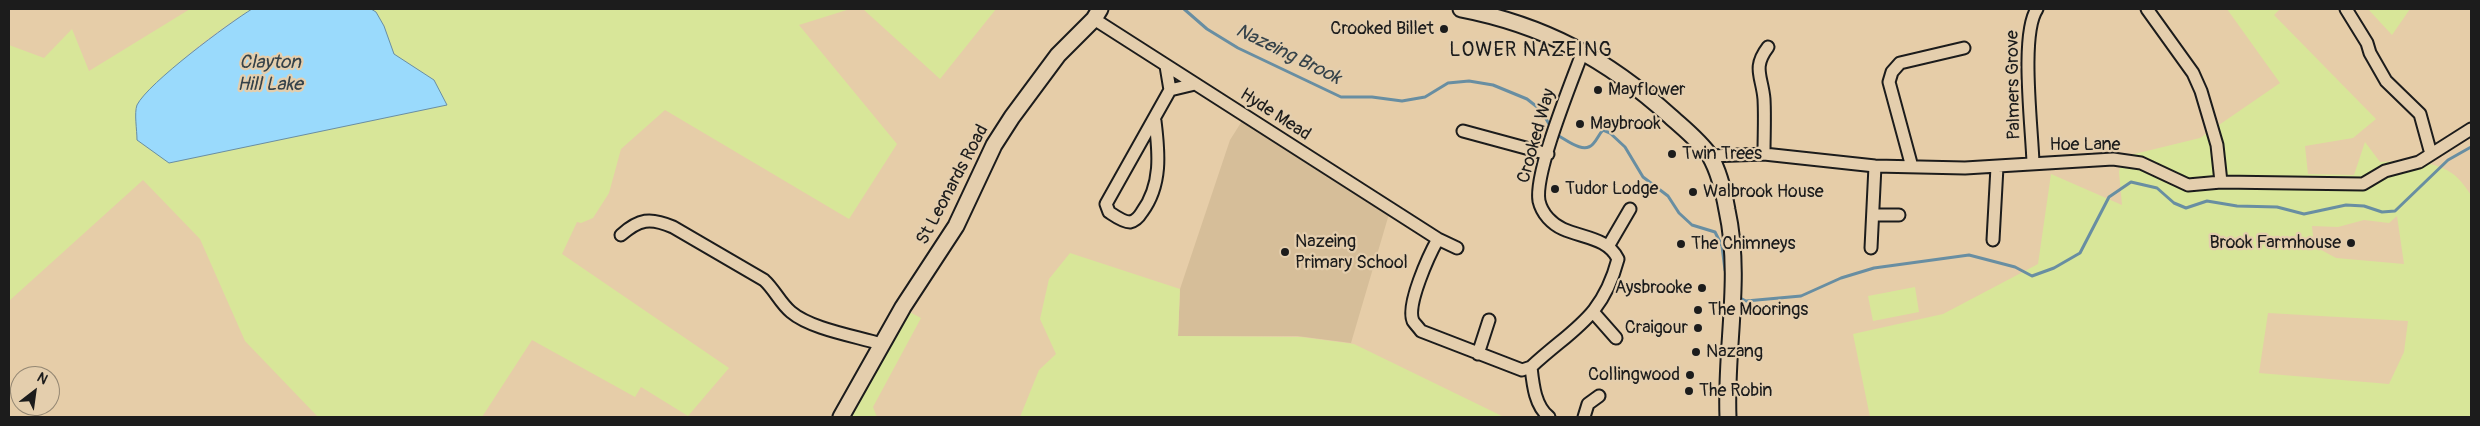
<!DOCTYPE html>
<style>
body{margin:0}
#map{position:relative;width:2480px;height:426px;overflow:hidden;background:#e6cda8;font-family:Pangolin,sans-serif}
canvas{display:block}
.frame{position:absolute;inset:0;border:10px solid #1c1c1c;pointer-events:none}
.north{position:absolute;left:10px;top:366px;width:50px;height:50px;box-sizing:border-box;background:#e4cead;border:1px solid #948773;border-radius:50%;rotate:30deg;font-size:14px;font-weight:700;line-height:20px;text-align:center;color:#1c1c1c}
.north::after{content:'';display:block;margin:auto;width:18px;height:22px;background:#1c1c1c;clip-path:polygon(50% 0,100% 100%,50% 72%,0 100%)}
</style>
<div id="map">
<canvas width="2480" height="426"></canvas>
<div class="frame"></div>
<div class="north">N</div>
</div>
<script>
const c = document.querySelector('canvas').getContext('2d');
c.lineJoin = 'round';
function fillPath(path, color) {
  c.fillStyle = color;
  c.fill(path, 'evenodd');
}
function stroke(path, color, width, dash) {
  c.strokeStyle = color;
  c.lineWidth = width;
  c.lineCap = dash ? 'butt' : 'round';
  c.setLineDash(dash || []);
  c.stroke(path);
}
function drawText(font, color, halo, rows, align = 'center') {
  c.font = font + ' Pangolin,sans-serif';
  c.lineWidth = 4.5;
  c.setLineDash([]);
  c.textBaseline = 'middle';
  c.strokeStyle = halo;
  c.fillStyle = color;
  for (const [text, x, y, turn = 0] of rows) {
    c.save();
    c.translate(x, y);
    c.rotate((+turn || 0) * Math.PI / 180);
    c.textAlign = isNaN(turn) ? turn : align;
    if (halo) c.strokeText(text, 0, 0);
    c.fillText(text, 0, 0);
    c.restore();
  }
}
fillPath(new Path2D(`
 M1242 121 1389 214 1351 343 1297 336H1178L1180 289 1230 140Z`), '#d6be99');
fillPath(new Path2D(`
 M190 9H252C216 30 162 73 137 106L169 163 447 105 434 80 394 54 384 26 376 12 371 9H850L799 25 897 144 849 219 665 110 621 149 609 193 593 218 581 223 577 222 562 254 729 368 688 416 641 387 635 397 532 340 482 417H318L245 341 200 239 143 180 9 301V45L44 58 72 29 89 71Z
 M863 9H996L940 79Z
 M2227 9H2280L2274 15 2376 119 2353 138 2305 146 2308 174 2354 175 2365 142 2380 162C2404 161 2432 159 2453 174 2460 179 2466 188 2471 195V417H1870L1853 334 1943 314 2038 264 2051 174 2122 205 2119 172 2122 157 2200 138 2280 83ZM2397 216 2404 264 2336 258 2314 246 2312 226 2338 227 2364 220 2389 223ZM2268 313 2408 321 2404 352 2389 384 2259 373Z
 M2368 9H2410L2392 35Z
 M1070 253 1180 289 1178 336 1301 337 1354 344 1504 417H1020L1039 370 1056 354 1040 319 1049 279Z
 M1915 287 1919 312 1873 321 1868 296Z
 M898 306 921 318 873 407 877 417H835Z`), '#d8e699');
const water = new Path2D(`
 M252 9H371L376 12 384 26 394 54 434 80 447 105 169 163 137 140C137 130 134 113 137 105 148 83 229 23 252 9Z`);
fillPath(water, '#9adafc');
stroke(water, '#688ea2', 1);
stroke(new Path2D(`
 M1184 9 1207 29 1238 48 1341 97H1372L1402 101 1425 97 1448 83 1469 81 1493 85 1527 99 1541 110 1549 124
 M1559 136C1568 141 1584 154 1593 144 1597 140 1599 134 1603 130L1610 133 1625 147 1643 177 1668 196 1679 213 1692 225 1715 232 1722 246 1725 270
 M1740 298 1746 301 1801 296 1841 278 1874 268 1969 255 2015 267 2032 276 2054 268 2080 253 2109 197 2131 182 2157 188 2174 203 2186 208 2207 201 2237 206 2277 207 2304 214 2346 205 2364 206 2382 212 2395 211 2448 160 2471 147`), '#688ea2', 3);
const street = new Path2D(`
 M2147 9 2193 73 2201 91 2217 145 2221 182
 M2346 9 2367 43 2370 53 2386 81 2420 114 2431 154
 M1094 19 1438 239 1457 248
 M1170 90 1195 84
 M1155 121C1159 153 1162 185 1142 212 1139 217 1136 221 1130 222 1123 222 1115 216 1109 212L1106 204 1170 90 1166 66
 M1463 131 1548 154
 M1764 154C1764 136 1765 117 1764 99 1762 76 1752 68 1768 47
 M1710 156 1764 154 1875 166 1965 168 2113 159 2141 163 2188 185 2221 182 2363 184 2385 171 2419 162 2471 129
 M2033 163C2032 128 2020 34 2037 9
 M1912 167 1889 82 1892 72 1900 63 1964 48
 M1873 215H1899
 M621 235C639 219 650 217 673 227L764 280C775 290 780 303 791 312 811 329 855 336 881 344
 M1438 239C1429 255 1406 305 1413 321 1415 324 1419 328 1421 331L1522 370 1531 367C1573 328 1602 319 1618 259 1608 238 1583 238 1563 229 1552 224 1542 214 1539 201 1534 173 1572 81 1583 51
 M1993 240 1997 167
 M1609 245 1630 209
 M1871 248 1875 166
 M1594 313 1616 338
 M1478 354 1489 320
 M1531 367C1533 385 1535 406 1549 417
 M1584 417 1588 404 1599 396`);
const secondary = new Path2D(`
 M1461 9C1544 25 1607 59 1670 116 1682 127 1700 141 1710 156 1718 170 1724 193 1727 210 1742 278 1725 348 1728 417
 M841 417 903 307 956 226 994 145 1012 117 1058 55 1094 19 1100 9`);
stroke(street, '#1c1c1c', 15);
stroke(secondary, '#1c1c1c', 19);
stroke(street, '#e4cead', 11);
stroke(secondary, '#e4cead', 15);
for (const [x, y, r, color] of [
 [1444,29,5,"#1c1c1c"],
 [1598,90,5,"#1c1c1c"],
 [1580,124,5,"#1c1c1c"],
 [1672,154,5,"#1c1c1c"],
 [1555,189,5,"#1c1c1c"],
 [1693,192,5,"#1c1c1c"],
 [2351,243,5,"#1c1c1c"],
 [1681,244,5,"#1c1c1c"],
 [1285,252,5,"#1c1c1c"],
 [1702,288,5,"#1c1c1c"],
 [1698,310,5,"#1c1c1c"],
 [1698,328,5,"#1c1c1c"],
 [1696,352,5,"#1c1c1c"],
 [1690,375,5,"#1c1c1c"],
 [1689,391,5,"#1c1c1c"]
]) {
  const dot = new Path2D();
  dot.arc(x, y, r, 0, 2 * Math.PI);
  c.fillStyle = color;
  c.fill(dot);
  stroke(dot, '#e4cead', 2);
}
drawText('18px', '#1c1c1c', '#e4cead', [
 ["Crooked Billet",1434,29,"right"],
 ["Mayflower",1608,90],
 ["Maybrook",1590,124],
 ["Twin Trees",1682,154],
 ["Tudor Lodge",1565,189],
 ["Walbrook House",1703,192],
 ["Nazeing",1295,242],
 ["Primary School",1295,263],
 ["Brook Farmhouse",2341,243,"right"],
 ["The Chimneys",1691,244],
 ["Aysbrooke",1692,288,"right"],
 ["The Moorings",1708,310],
 ["Craigour",1688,328,"right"],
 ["Nazang",1706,352],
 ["Collingwood",1680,375,"right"],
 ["The Robin",1699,391]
], 'left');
drawText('18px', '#1c1c1c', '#e4cead', [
 ["Palmers Grove",2014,85,-91],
 ["Hyde Mead",1275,115,33],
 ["Crooked Way",1537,136,-74],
 ["Hoe Lane",2085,145],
 ["St Leonards Road",953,185,-62]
]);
drawText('italic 19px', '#354249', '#e4cead', [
 ["Nazeing Brook",1288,55,26],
 ["Clayton",270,63],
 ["Hill Lake",270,85]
]);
c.letterSpacing = '1px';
drawText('20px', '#1c1c1c', '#e4cead', [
 ["LOWER NAZEING",1531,51]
]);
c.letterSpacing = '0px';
</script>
